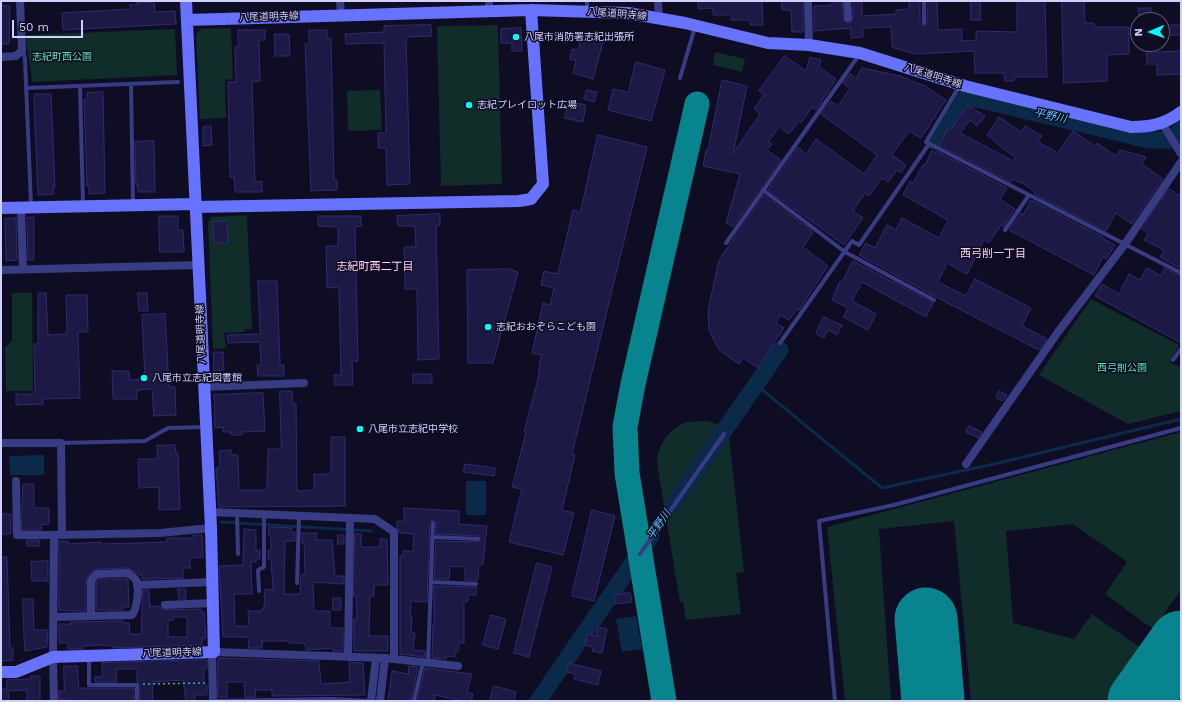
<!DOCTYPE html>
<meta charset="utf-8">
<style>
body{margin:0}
#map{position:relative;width:1182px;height:702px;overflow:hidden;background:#0f0d23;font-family:"Work Sans",sans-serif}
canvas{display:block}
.frame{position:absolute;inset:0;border:2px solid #d0d0ff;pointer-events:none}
.north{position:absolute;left:1130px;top:12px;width:40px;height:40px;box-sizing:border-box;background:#0f0d23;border:1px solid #5c5b7b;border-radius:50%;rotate:268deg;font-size:11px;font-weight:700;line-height:16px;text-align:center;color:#d0d0ff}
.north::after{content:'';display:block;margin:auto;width:14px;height:18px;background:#00fbfa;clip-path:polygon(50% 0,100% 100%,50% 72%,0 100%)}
.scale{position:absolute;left:12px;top:20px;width:71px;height:18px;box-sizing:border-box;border:2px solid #d0d0ff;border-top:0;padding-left:5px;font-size:12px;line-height:14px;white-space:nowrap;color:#d0d0ff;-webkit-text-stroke:3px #0f0d23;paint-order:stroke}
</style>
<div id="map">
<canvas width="1182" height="702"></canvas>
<div class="frame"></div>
<div class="north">N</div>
<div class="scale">50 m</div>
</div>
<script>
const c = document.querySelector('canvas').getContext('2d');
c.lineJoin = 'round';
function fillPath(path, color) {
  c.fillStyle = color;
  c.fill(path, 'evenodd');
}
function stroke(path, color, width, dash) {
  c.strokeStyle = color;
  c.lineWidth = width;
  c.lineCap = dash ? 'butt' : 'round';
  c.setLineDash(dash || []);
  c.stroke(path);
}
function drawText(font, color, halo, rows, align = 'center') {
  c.font = font + ' "Work Sans","Noto Sans JP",sans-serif';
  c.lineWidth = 3;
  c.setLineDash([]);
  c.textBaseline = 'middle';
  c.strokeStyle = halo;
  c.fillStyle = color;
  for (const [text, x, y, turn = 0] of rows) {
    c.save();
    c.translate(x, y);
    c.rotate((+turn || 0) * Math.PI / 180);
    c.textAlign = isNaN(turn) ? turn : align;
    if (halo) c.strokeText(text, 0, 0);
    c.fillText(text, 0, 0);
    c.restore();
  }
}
fillPath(new Path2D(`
 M498 25 502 184 441 186 437 26Z
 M231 28 233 79 225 80 226 118 200 119 196 34 200 29Z
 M175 29 177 75 32 82C31 65 26 52 26 35Z
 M715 52 745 59 742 72 713 65Z
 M380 90 382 130 348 131 347 91Z
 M247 215 252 329H245L244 332 224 333 226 348 213 349 208 222 211 217Z
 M12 293H32L33 391H6L5 347 12 341Z
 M1091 299 1179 345 1170 362 1181 368V411L1128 424 1039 375Z
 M707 421C717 424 724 426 729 435L744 572 736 573 741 614 686 620 683 602H680L657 463C657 445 670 427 688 422 694 421 701 422 707 421Z
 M1181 432V590L1153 629 1105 594 1127 562 1073 524 1006 531 1013 623 1074 639 1092 614 1142 649 1105 701H971L954 521 879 529 891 701H845L827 527Z`), '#102d29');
fillPath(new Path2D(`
 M44 455V475H10L9 456Z
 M466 481H486V515H466Z
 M636 616 642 649 622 652 616 619Z`), '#0b2949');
stroke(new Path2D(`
 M755 384 882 488 994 464 1181 419
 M221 522 371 531`), '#0b2949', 3);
stroke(new Path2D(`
 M934 141 963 100 977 99 1149 140H1171L1181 130
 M674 503 780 350
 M538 701 651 536`), '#0b2949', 17);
stroke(new Path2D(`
 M664 701 627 473 625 427 633 384 697 104`), '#08848e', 25);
stroke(new Path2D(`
 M926 619 933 701
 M1139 701 1181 642`), '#08848e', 63);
const building = new Path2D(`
 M698 1H762L763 25H750V20H731V15H713V8L699 9Z
 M782 1H803V32H792L791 10H782Z
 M832 1H842L843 19 848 23 851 22 853 18V1H862V16L896 14V10L909 9V1H920V23L924 26 927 23 928 1H937L938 30 962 29V41L976 40V31L1017 32V1H1045L1047 77H1014V81H1005L1004 73H975L974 51 915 54 892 47 891 27 863 28V37L851 38V28L814 31V6L832 5Z
 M971 1H980L981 20H971Z
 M1062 1H1084L1085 23H1094V27H1129V54L1107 55V81L1064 83Z
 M137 2H154L155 12 175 11 176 24 63 30 62 13 130 9V5H137Z
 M1 5 10 6 9 44H1Z
 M1139 8H1151V20H1139Z
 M431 25 432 36 406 37 410 184 387 185 386 148H378V133H386L384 43 346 44 345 34 384 32V26Z
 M1181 25V35L1162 36V26Z
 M521 28 522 51H512V43H501V29Z
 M238 30H265V40H259L260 81 252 82 255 182 262 181V192H235L234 177H230L228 82H236L235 47 238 46Z
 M309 30H327V38H331L334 180H337V190L311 191 305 44 309 43Z
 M275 34H289L290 56H275Z
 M581 36 603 42 593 79 573 73 576 61 570 59 572 49 578 50Z
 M1147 48H1157V52L1181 51V74L1157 75V64H1147Z
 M785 56 806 71 810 57 821 60 819 67 836 79 816 110 812 107 801 123 799 121 789 134 779 127 768 142 772 144 767 150 781 160 733 227 726 223 740 174 703 166 706 150H708L722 80 747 86 733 154 760 114 754 109 764 95 759 91Z
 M636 62 665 70 651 121 608 110 613 89 628 92Z
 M862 68 900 76 925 86 946 100 921 138 909 131 892 155 906 165 901 173 897 170 888 182 882 178 869 196 865 193 853 211 863 218 844 245 768 190 798 147 806 154 816 139 864 174 877 155 821 114 831 101 838 106 850 88 843 83 850 74 856 78Z
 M587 90 597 92 594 102 584 99Z
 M103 92 105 193 89 194V186H87L84 99H87V93Z
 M35 94H51L55 187H53L54 194 38 195 34 101Z
 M569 101 586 105 583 122 565 118Z
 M968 106 985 116 977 126 970 120 960 133 1013 161 1015 158 987 135 999 117 1021 132 1025 126 1042 136 1038 142 1058 153 1073 131 1095 146 1097 143 1116 156 1120 150 1146 157 1142 164 1163 179 1132 224 1116 213 1106 231 1034 194 1035 192 1021 182 1020 183 1013 179 1011 182 939 145 949 127 951 129Z
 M211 126 212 145 203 146V127Z
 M598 135 647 147 572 454 575 455 562 510 574 513 563 555 509 542 522 489 512 487 526 432H524L538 379 541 355 532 353 543 303 550 305 554 288 541 285 544 271 558 274 573 210 580 212Z
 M154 141 155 192H138V185H136L135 142Z
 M932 151 935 153 936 151 1007 188 1000 199 1015 209 1003 227 1001 225 989 243 984 240 967 274 947 263 938 282 966 296 975 279 1031 308 1022 326 1047 339 1040 349H1037L936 297 859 255 866 243 875 248 887 225 896 230 902 218 939 238 948 220 903 195 910 181 913 183 923 165H925Z
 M1169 189 1181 196V269L1160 257 1164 250 1144 240 1148 234 1142 229Z
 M764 195 813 232 803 247 828 266 799 310 797 309 789 320 780 315 776 323 784 328 758 368 743 358 739 364 719 350 709 330 708 310 719 260Z
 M1031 200 1103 237 1102 238 1115 245 1106 259 1103 257 1094 275 1009 230 1021 213 1023 215Z
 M440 214V225H437L436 232 439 359 418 360 417 289H405L404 247H416L415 226H398L397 216Z
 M159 216H178V230H183L184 252H160Z
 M318 216H361V226L355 227 358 361H352L353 385H335L334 375H341L339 287 327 288 326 246H338V227L319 226Z
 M34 217V260H28L27 218Z
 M16 218 17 260 6 261 5 219Z
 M227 221 228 243H214L213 222Z
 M853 261 933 303 926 317 862 282 852 301 876 314 868 330 843 317 848 308 832 300 840 281 842 282Z
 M1147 268 1161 276 1164 268 1181 276V343L1095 296 1102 284 1119 294 1129 274 1140 280Z
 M509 269 518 272 493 363H468L467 270Z
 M258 281H277L280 365H284V376H258L257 365H261L260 342 228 343 227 335 260 334Z
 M46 293 48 335 67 334 66 295H87L88 332H78L80 398 43 399V404L16 405V394H35L34 344H38V294Z
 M138 293H147L148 311H139Z
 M165 314 169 387H175L176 415 154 416 152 389 137 390V399H113L112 371H129L130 380 145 379 142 315Z
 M824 317 842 325 837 335 828 330 824 338 816 334Z
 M214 352H223L224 370 214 371Z
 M413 374H432V383H413Z
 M280 391H292L293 404H296L297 491 314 490V474H331V437H345V506L219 507 216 468 220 467 219 451 231 450 232 455H238L239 490H267L268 449H281Z
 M999 391 1007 395 1003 401 996 398Z
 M263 393 265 431 242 432V435H231V432H223V427L215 428 214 395Z
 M969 426 982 432 978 438 966 432Z
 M175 445 176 453H178L180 509 159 510V487L139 488 138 459H158L157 446Z
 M465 464 495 468 494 476 464 472Z
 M23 484H34V508H49V524L41 525V530H22Z
 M404 508 459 511V524L487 526 483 565H479L478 578H477V581L465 580V567L450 566 449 579H434L436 541 478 542 481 539 478 536 436 534V522L433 520 430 522 427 602 411 601 410 616H412L411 632 415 633 413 650 425 651V657L400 654V556H403V551H413L414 534 400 533 397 528V521H404Z
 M592 510 615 516 594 601 572 596Z
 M1 514H11V534H1Z
 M269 527 292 528 291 532H295V541H285L284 594H300L301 575 305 574V571L304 543H302V533H317L316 540H332L335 576H344V584L313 582 314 611H330V628H343V651H333V648L306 650V645H304V643H288V641H262V648H249L248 637H223L219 566 243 565 244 529 256 530V551L260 550V559H256V562H251L252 594H234L235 626H249L248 611H262V608H264L265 589 273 590 271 559H268V550H271V536H269Z
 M355 534H361V547H380V539H387L388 585H374V596H370L369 636H388V651H354V619H357L356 596H354Z
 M202 535 203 557 190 558V568H183V578L142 579V576L128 568 96 569 86 578V611L59 610V541H68V544L101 542V544L167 542V538H193L192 536Z
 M338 535H344V544H338Z
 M27 540H39L40 546H27Z
 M1 557H7L10 648H13V660L1 661Z
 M48 561V581H32L31 562Z
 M537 563 552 567 529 657 514 653Z
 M99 579H128L129 607H123V610H96V582Z
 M434 586 477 587 476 595H468V601L464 602V643H459L458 652H455V657L446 656V659L432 658 433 624H434Z
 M178 589H186V599H179Z
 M143 590H149L150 607 160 606V609L165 610 201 609V612H204L206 638 202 639V645L113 648V646L98 645 83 646V649H68V643H59V624H72L70 622 123 621V623H129L130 634H141ZM173 617H187V637H168V620H173Z
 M630 593 632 602 615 604 614 595Z
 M333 598H341V610H333Z
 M23 599H33L34 630H48L47 647 25 651Z
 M491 615 506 619 498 649 483 645Z
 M598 627 607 629 602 653 592 651 593 647 585 645 587 634 596 636Z
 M218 658 319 661 321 684 350 682 349 662 363 663 365 695 272 696V690H255L256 697H245L244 682H227V697H218Z
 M207 660V668H204V685H207V695H195V701H186L183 680 152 682 153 701H140V685L137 682V669H116L117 682H95V677H102V663Z
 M569 663 601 671 598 685 574 679 575 674 567 672Z
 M64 666H77L79 688H134V701L59 700V691H64Z
 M409 666 418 667 411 701H388L392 671 408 674Z
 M425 668 472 674 467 692 473 694 471 701H463L435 695 434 701H418Z
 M31 676H40V701H27V690L8 691 9 701H1V689H7V680L31 679Z
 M494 686 516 692 514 701H490Z`);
fillPath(building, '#1d1945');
stroke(building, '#312a71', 1);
stroke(new Path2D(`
 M143 684 205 683`), '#2bb7a1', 1.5, [2, 3]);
stroke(new Path2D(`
 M587 1V11
 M924 1V23
 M23 50 25 59 31 205
 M680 78 695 27
 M131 84 133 204
 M960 85 926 142 1181 273
 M80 86 83 204
 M26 88 178 82
 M763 190 845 252 934 300
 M1005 230 1029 195
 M726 243 859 55
 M780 343 852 241 859 245 929 144
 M1173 360 1181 349
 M61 443 145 441 168 428 205 427
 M237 513 238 554
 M433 537 478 539
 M640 554 724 434
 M431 582 476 584
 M297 583 299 517
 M259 591 258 570 264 567V515
 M89 657V685H137V701
 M428 662 433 523
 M213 701 331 699 371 701
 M414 701 423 662
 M835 701 819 521 894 505 1181 428`), '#373c83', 4);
stroke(new Path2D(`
 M340 1 341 15
 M658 1 659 18
 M808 1 809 45
 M847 1 848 18
 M489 12V1
 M1 57 16 56 22 50 20 1
 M1162 123 1181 154
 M21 208 23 269
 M1 270 199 265
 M203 387 304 383
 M1 443H61L62 534
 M966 464 1058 332 1125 244 1181 162
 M16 481 17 535H54
 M211 512 375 519 394 532V659
 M137 585 213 582
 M165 605 213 603
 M53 617 132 615C137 609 140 587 136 580 134 577 131 575 128 573L97 574 91 580V616
 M348 657 350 520
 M54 701 53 657 54 535 160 533 211 528
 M213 701 212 658 214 652 385 658 458 666
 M371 701 376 658
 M380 701 385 658`), '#373c83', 8);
stroke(new Path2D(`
 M187 20 531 10 628 13 685 23 768 43 809 45 860 53 965 86 1131 127C1151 127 1165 124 1181 112
 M195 207 519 201 531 199 543 184 531 10
 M1 208 195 204
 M1 672H16L53 657 214 652 211 528 186 1`), '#6772ff', 12);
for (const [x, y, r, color] of [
 [516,37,4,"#00fbfa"],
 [469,105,4,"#00fbfa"],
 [488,327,4,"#00fbfa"],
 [144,378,4,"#00fbfa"],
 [360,429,4,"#00fbfa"]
]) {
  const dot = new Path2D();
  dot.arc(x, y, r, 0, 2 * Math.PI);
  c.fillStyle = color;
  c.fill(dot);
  stroke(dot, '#0f0d23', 1.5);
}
drawText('10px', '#d0d0ff', '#0f0d23', [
 ["八尾道明寺線",617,14,5],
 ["八尾道明寺線",269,17,-2],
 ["八尾道明寺線",933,76,18],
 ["八尾道明寺線",201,334,-92],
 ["八尾道明寺線",172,653,-2]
]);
drawText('10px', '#d0d0ff', '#0f0d23', [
 ["八尾市消防署志紀出張所",524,37],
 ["志紀プレイロット広場",477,105],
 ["志紀おおぞらこども園",496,327],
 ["八尾市立志紀図書館",152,378],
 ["八尾市立志紀中学校",368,429]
], 'left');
drawText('10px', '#59e2b2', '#0f0d23', [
 ["志紀町西公園",62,57],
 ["西弓削公園",1122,368]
]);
drawText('italic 11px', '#5ec5ff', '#0f0d23', [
 ["平野川",1050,116,13],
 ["平野川",659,525,-55]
]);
drawText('11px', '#ffd2f3', '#0f0d23', [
 ["西弓削一丁目",993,254],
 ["志紀町西二丁目",375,267]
]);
</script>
